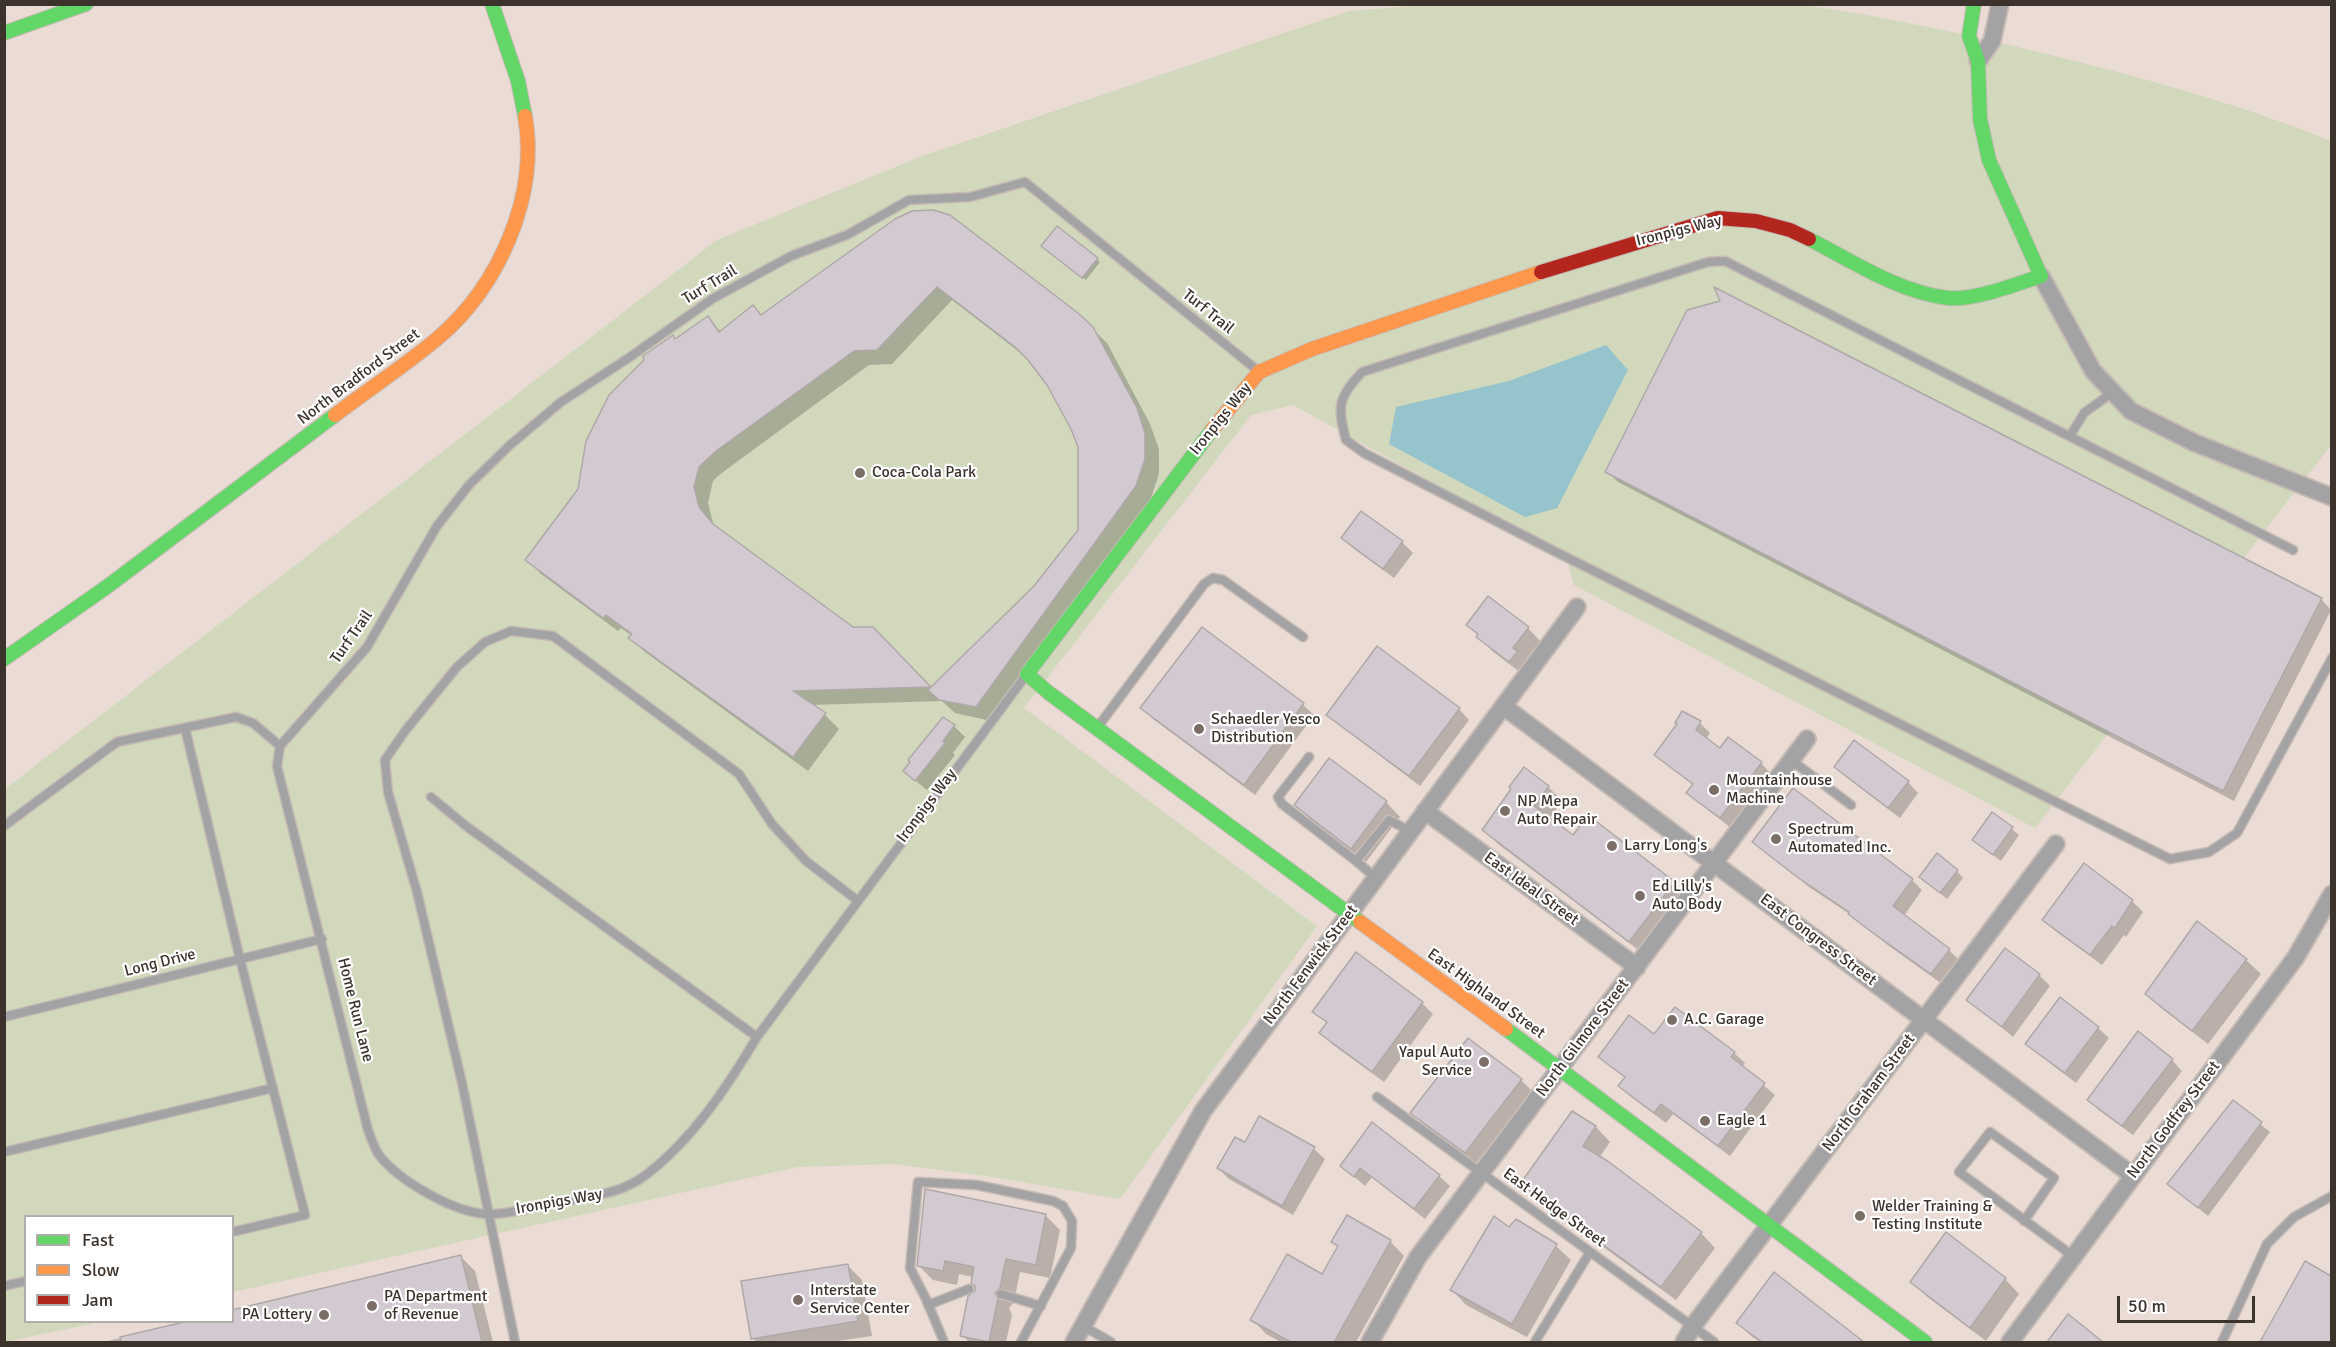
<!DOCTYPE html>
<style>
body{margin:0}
#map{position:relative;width:2336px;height:1347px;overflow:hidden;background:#eadcd4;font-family:Signika,sans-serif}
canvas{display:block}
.frame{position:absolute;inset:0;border:6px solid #3d332d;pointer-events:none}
.legend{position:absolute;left:24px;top:1215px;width:210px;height:108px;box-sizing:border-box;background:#fff;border:2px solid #b1adab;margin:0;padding:8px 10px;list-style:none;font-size:18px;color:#3d332d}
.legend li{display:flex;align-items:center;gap:12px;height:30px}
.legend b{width:30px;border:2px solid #b1adab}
.scale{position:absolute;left:2117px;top:1296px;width:138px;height:27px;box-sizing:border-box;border:3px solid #3d332d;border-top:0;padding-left:8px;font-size:18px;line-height:21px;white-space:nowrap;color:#3d332d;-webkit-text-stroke:4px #fff;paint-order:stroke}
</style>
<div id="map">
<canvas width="2336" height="1347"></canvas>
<div class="frame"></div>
<ul class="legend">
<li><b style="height:8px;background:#63d668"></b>Fast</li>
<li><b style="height:8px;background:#ff974d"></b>Slow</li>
<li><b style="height:8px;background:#b3261e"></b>Jam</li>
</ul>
<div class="scale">50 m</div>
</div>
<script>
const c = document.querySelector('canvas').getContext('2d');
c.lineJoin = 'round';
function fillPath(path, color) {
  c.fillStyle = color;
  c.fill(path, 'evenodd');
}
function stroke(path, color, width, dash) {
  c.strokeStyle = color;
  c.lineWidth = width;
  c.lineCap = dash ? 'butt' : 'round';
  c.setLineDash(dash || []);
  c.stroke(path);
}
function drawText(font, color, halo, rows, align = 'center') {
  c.font = font + ' Signika,sans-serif';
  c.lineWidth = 4.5;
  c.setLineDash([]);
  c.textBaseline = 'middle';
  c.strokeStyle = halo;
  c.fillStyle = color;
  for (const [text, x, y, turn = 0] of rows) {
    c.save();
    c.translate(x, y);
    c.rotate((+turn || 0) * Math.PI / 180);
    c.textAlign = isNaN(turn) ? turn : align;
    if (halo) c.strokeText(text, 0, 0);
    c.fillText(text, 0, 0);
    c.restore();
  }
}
fillPath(new Path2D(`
 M1796 4C1887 16 1978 37 2067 59 2155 81 2248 107 2331 141V445L2035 828 1574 585 1566 556 1293 405 1251 415 1024 708 1317 926 1120 1199 992 1177 894 1164 798 1167 233 1292 232 1216H26V1322H100L5 1342V789L717 240 922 156 1349 11 1425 5Z`), '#d1d8bc');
fillPath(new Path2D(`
 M1606 345 1628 370 1557 508 1525 517 1389 444 1396 407 1509 381Z`), '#95c4cd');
fillPath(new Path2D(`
 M896 221 1077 314 1107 343 1150 424 1159 449V474L1150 501 991 721 955 713 942 701 810 705 825 715 839 729 808 771 645 652 630 638 632 636 621 628 618 631 541 574 527 559 579 489 673 336 676 340 708 318 721 332 762 316ZM952 300 1031 361 1048 384 1072 428 1079 447V530L1035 587 931 689 873 629 853 628 718 530 713 523 708 503 713 481 719 475 869 365 892 364Z
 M1046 249 1097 259 1100 262 1086 280Z
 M1607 471 2321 599 2331 610 2234 801 1618 482Z
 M1361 513 1402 542 1413 553 1394 578 1354 549 1343 538Z
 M1468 625 1528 628 1542 643 1525 676 1492 651Z
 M1202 629 1303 705 1314 715 1255 795 1153 719 1142 708Z
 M1459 709 1469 720 1420 786 1339 725 1328 715Z
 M1700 723 1710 733 1706 739 1720 750 1761 763 1771 774 1731 828 1699 803 1688 793 1694 786 1656 755Z
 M954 726 965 737 953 753 955 755 927 790 904 771Z
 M1836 767 1908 782 1918 793 1900 818 1847 778Z
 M1548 787 1563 801 1549 819 1573 837 1674 883 1689 897 1645 955 1498 844 1484 829Z
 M1386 802 1400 817 1366 862 1311 820 1296 805Z
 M2012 829 2019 835 2001 861 1974 840Z
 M1754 842 1912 880 1922 890 1904 916 1949 950 1960 961 1942 984 1885 943 1854 917 1809 887Z
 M1957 871 1963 878 1947 899 1928 883Z
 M2132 901 2143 912 2126 937 2124 935 2102 965 2054 930 2044 920Z
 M1356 954 1422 1003 1433 1014 1384 1082 1332 1044 1321 1033 1328 1024 1314 1012Z
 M2246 960 2261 974 2208 1044 2161 1008 2146 994Z
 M2039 975 2050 986 2013 1037 1968 999Z
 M2098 1028 2109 1038 2076 1083 2038 1054 2027 1043Z
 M1655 1036 1734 1053 1745 1063 1742 1067 1775 1095 1730 1156 1673 1114 1666 1123 1631 1097 1620 1086 1626 1078 1600 1057Z
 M1468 1040 1521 1080 1532 1091 1476 1163 1423 1124 1412 1113Z
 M2172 1060 2182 1071 2133 1135 2100 1111 2089 1100Z
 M2233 1102 2270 1132 2208 1216 2169 1184Z
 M1572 1113 1596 1127 1610 1142 1599 1158 1701 1233 1715 1248 1676 1300 1536 1198 1522 1184Z
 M1260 1118 1314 1149 1325 1159 1293 1215 1229 1179 1218 1168 1245 1144Z
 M1342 1166 1439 1176 1450 1186 1425 1219 1372 1177 1365 1186Z
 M1045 1215 1060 1230 1050 1278 1020 1272 1014 1302 1009 1308 1012 1315 1006 1342H969L962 1335 977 1291 973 1277 959 1274 957 1285 933 1280 918 1265Z
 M1516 1221 1556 1246 1571 1260 1527 1337 1466 1305 1452 1290Z
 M1390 1241 1404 1256 1356 1342H1281L1266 1334 1252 1319 1323 1276 1339 1247 1333 1242Z
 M461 1257 475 1271 493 1342H103L191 1322H232Z
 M2306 1263 2332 1278V1342H2262Z
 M847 1265 862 1280 872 1336 830 1342H757L752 1338Z
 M1774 1274 1861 1342H1760L1751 1336 1738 1322Z
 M2005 1279 2019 1294 1986 1341 1926 1296 1912 1281Z
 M2068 1317 2100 1342H2049Z`), '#0003');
const building = new Path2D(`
 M933 210 950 215 1078 313 1093 327 1137 408 1145 433V459L1136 486 976 707 939 700 928 690 931 687 793 691 826 713 793 757 628 638 632 634 606 615 603 618 525 560 578 489 586 441 609 395 644 360 643 356 673 335 675 339 708 316 719 332 753 305 761 315 895 219 912 211ZM937 287 1015 347 1028 360 1047 385 1071 429 1078 447V530L1034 586 931 687 873 627H853L713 524 699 507 694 487 699 467 716 451 854 351 877 350Z
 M1057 226 1098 258 1082 278 1041 246Z
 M1714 287 2322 598 2223 791 1605 472 1687 310 1720 301Z
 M1361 511 1403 541 1383 569 1341 538Z
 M1488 596 1529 627 1513 648 1518 651 1509 662 1476 637 1478 634 1466 625Z
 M1202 627 1304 703 1244 785 1140 708Z
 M1377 646 1460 708 1409 776 1326 715Z
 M1682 711 1701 721 1696 730 1720 748 1728 737 1762 762 1720 818 1686 793 1693 784 1654 755 1677 724 1675 723Z
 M943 717 955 725 943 741 945 743 915 781 903 771 910 762 908 760Z
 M1854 740 1909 781 1888 808 1834 767Z
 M1329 758 1387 801 1351 849 1294 805Z
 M1524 767 1549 786 1534 806 1573 835 1588 815 1675 882 1629 942 1482 830 1511 789 1509 787Z
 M1793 788 1913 879 1893 906 1950 949 1931 974 1873 933 1848 914 1849 912 1797 877 1752 842Z
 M1992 812 2013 827 1993 855 1972 840Z
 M1937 853 1958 870 1940 893 1919 877Z
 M2084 863 2133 900 2115 928 2112 926 2090 955 2042 920Z
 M2197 921 2247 959 2192 1031 2145 994Z
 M2005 948 2040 974 2002 1027 1966 1000Z
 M1356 952 1423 1002 1372 1072 1319 1033 1327 1022 1312 1012Z
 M2060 997 2099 1027 2065 1073 2025 1044Z
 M1675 1007 1735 1052 1731 1057 1765 1083 1718 1146 1661 1104 1654 1113 1618 1086 1625 1077 1598 1057 1629 1015 1654 1034Z
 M2138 1031 2173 1059 2122 1126 2087 1100Z
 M1468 1038 1522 1079 1465 1153 1410 1113Z
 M2233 1100 2262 1122 2198 1208 2167 1184Z
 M1572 1111 1596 1126 1583 1146 1609 1162 1702 1232 1661 1287 1520 1184Z
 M1259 1116 1315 1147 1282 1206 1217 1168 1235 1137 1245 1142Z
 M1372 1122 1440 1175 1414 1209 1360 1168 1354 1177 1340 1166Z
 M925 1189 1046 1214 1036 1265 1006 1259 1000 1288 995 1293 998 1299 989 1342 960 1336 968 1296 975 1291V1286L971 1283 974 1267 945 1261 943 1271 917 1266Z
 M1347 1215 1391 1240 1334 1342H1291L1250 1320 1287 1254 1322 1274 1338 1246 1331 1242Z
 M1494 1216 1509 1227 1516 1219 1557 1244 1512 1324 1450 1290Z
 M1946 1232 2006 1278 1970 1328 1910 1282Z
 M461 1255 482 1342H121L120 1337 184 1322H232V1310Z
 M2305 1261 2331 1276V1342H2260Z
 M848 1264 858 1321 751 1339 741 1281Z
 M1774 1272 1864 1342H1762L1736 1323Z
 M2068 1314 2103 1342H2047Z`);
fillPath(building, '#d2cad0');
stroke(building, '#afa8a9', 1.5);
const lane = new Path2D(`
 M2070 436 2084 413 2113 392
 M2293 550 1725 261 1708 262 1362 372C1338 398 1337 406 1346 440L1364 453 1554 551 2170 859 2209 852 2237 833 2332 658
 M185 728 240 959 305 1215 232 1232
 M1097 728 1204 584 1213 578 1223 580 1303 637
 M280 746 277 766 368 1130C371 1138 374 1148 379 1155 399 1181 456 1214 489 1214 508 1215 544 1205 565 1201 594 1196 622 1193 646 1175 693 1139 727 1087 757 1037L1027 674
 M280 746 367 647 437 526 469 485 510 445 561 402 630 357 712 299 791 256 847 235 909 200 970 197 1025 182 1257 370
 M1309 757 1278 797 1282 804 1356 861
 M1791 760 1851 805
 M431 797 466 826 757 1037
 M4 826 117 742 236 717 253 723 280 746
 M1376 878 1356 861 1389 820 1410 831
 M4 1017 322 939
 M1377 1097 1714 1342
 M4 1152 273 1088
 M2024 1221 2054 1178 1990 1132 1959 1172 2073 1256
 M4 1286 26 1281
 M1001 1294 1041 1306
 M928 1305 969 1289
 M1083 1326 1111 1342
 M515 1342 462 1083 417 892 388 792 385 760 405 731 457 667 485 642 511 631 553 636 739 774 772 824 806 861 858 901
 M944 1342 926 1299 910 1268 918 1182 977 1185 1053 1201 1063 1206 1072 1221 1071 1248 1021 1342
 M1535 1342 1590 1252
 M2222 1342 2267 1244 2294 1217 2332 1196`);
const street = new Path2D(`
 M1978 61 1992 41 2000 4
 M2041 276 2093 371 2131 411 2195 443 2332 497
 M1503 706 2132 1175
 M1425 811 1637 967
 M1074 1342 1203 1111 1577 607
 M1370 1342 1418 1257 1807 739
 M1684 1342 1693 1326 2056 844
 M2010 1342 2296 957 2332 894`);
const fast = new Path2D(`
 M492 4 518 81 525 116
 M4 33 86 4
 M1809 239C1852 261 1898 292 1948 298 1973 301 2016 284 2041 276L1989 160 1980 119 1978 61 1969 36 1974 4
 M1212 430 1027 674 1049 693 1360 922
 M4 659 108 586 335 415
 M1506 1029 1925 1342`);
const slow = new Path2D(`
 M335 415C369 389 406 365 438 338 499 286 539 196 525 116
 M1212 430 1259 372 1312 349 1541 272
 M1360 922 1506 1029`);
const jam = new Path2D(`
 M1541 272 1718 218 1756 221 1790 230 1809 239`);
stroke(lane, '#c6bbb4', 11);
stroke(street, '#c6bbb4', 20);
stroke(fast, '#c6bbb4', 16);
stroke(slow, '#c6bbb4', 16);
stroke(jam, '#c6bbb4', 16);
stroke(lane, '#a3a2a4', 8);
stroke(street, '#a3a2a4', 16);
stroke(fast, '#63d668', 14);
stroke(slow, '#ff974d', 14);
stroke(jam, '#b3261e', 14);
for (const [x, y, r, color] of [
 [860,473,6,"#7a6e67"],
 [1199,729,6,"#7a6e67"],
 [1714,790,6,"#7a6e67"],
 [1505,811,6,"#7a6e67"],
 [1776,839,6,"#7a6e67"],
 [1612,846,6,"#7a6e67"],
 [1640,896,6,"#7a6e67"],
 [1672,1020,6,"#7a6e67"],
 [1484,1062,6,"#7a6e67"],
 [1705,1121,6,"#7a6e67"],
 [1860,1216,6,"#7a6e67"],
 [798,1300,6,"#7a6e67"],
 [372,1306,6,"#7a6e67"],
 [324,1315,6,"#7a6e67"]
]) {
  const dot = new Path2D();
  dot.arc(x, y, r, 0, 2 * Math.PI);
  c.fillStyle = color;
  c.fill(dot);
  stroke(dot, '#fff', 2);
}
drawText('16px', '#3d332d', '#fff', [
 ["Ironpigs Way",1679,231,-14],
 ["Turf Trail",710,285,-31],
 ["Turf Trail",1208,312,39],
 ["North Bradford Street",359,377,-37],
 ["Ironpigs Way",1221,419,-51],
 ["Turf Trail",352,637,-55],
 ["Ironpigs Way",927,806,-53],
 ["East Ideal Street",1531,889,36],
 ["East Congress Street",1818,940,37],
 ["Long Drive",160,963,-14],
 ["North Fenwick Street",1311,965,-53],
 ["East Highland Street",1486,994,36],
 ["Home Run Lane",355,1010,76],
 ["North Gilmore Street",1583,1038,-53],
 ["North Graham Street",1869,1093,-53],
 ["North Godfrey Street",2174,1120,-53],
 ["Ironpigs Way",559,1202,-10],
 ["East Hedge Street",1554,1208,36]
]);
drawText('16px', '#3d332d', '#fff', [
 ["Coca-Cola Park",872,473],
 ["Schaedler Yesco",1211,720],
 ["Distribution",1211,738],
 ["Mountainhouse",1726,781],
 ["Machine",1726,799],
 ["NP Mepa",1517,802],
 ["Auto Repair",1517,820],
 ["Spectrum",1788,830],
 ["Automated Inc.",1788,848],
 ["Larry Long's",1624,846],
 ["Ed Lilly's",1652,887],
 ["Auto Body",1652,905],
 ["A.C. Garage",1684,1020],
 ["Yapul Auto",1472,1053,"right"],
 ["Service",1472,1071,"right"],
 ["Eagle 1",1717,1121],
 ["Welder Training &",1872,1207],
 ["Testing Institute",1872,1225],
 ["Interstate",810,1291],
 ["Service Center",810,1309],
 ["PA Department",384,1297],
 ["of Revenue",384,1315],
 ["PA Lottery",312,1315,"right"]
], 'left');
</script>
